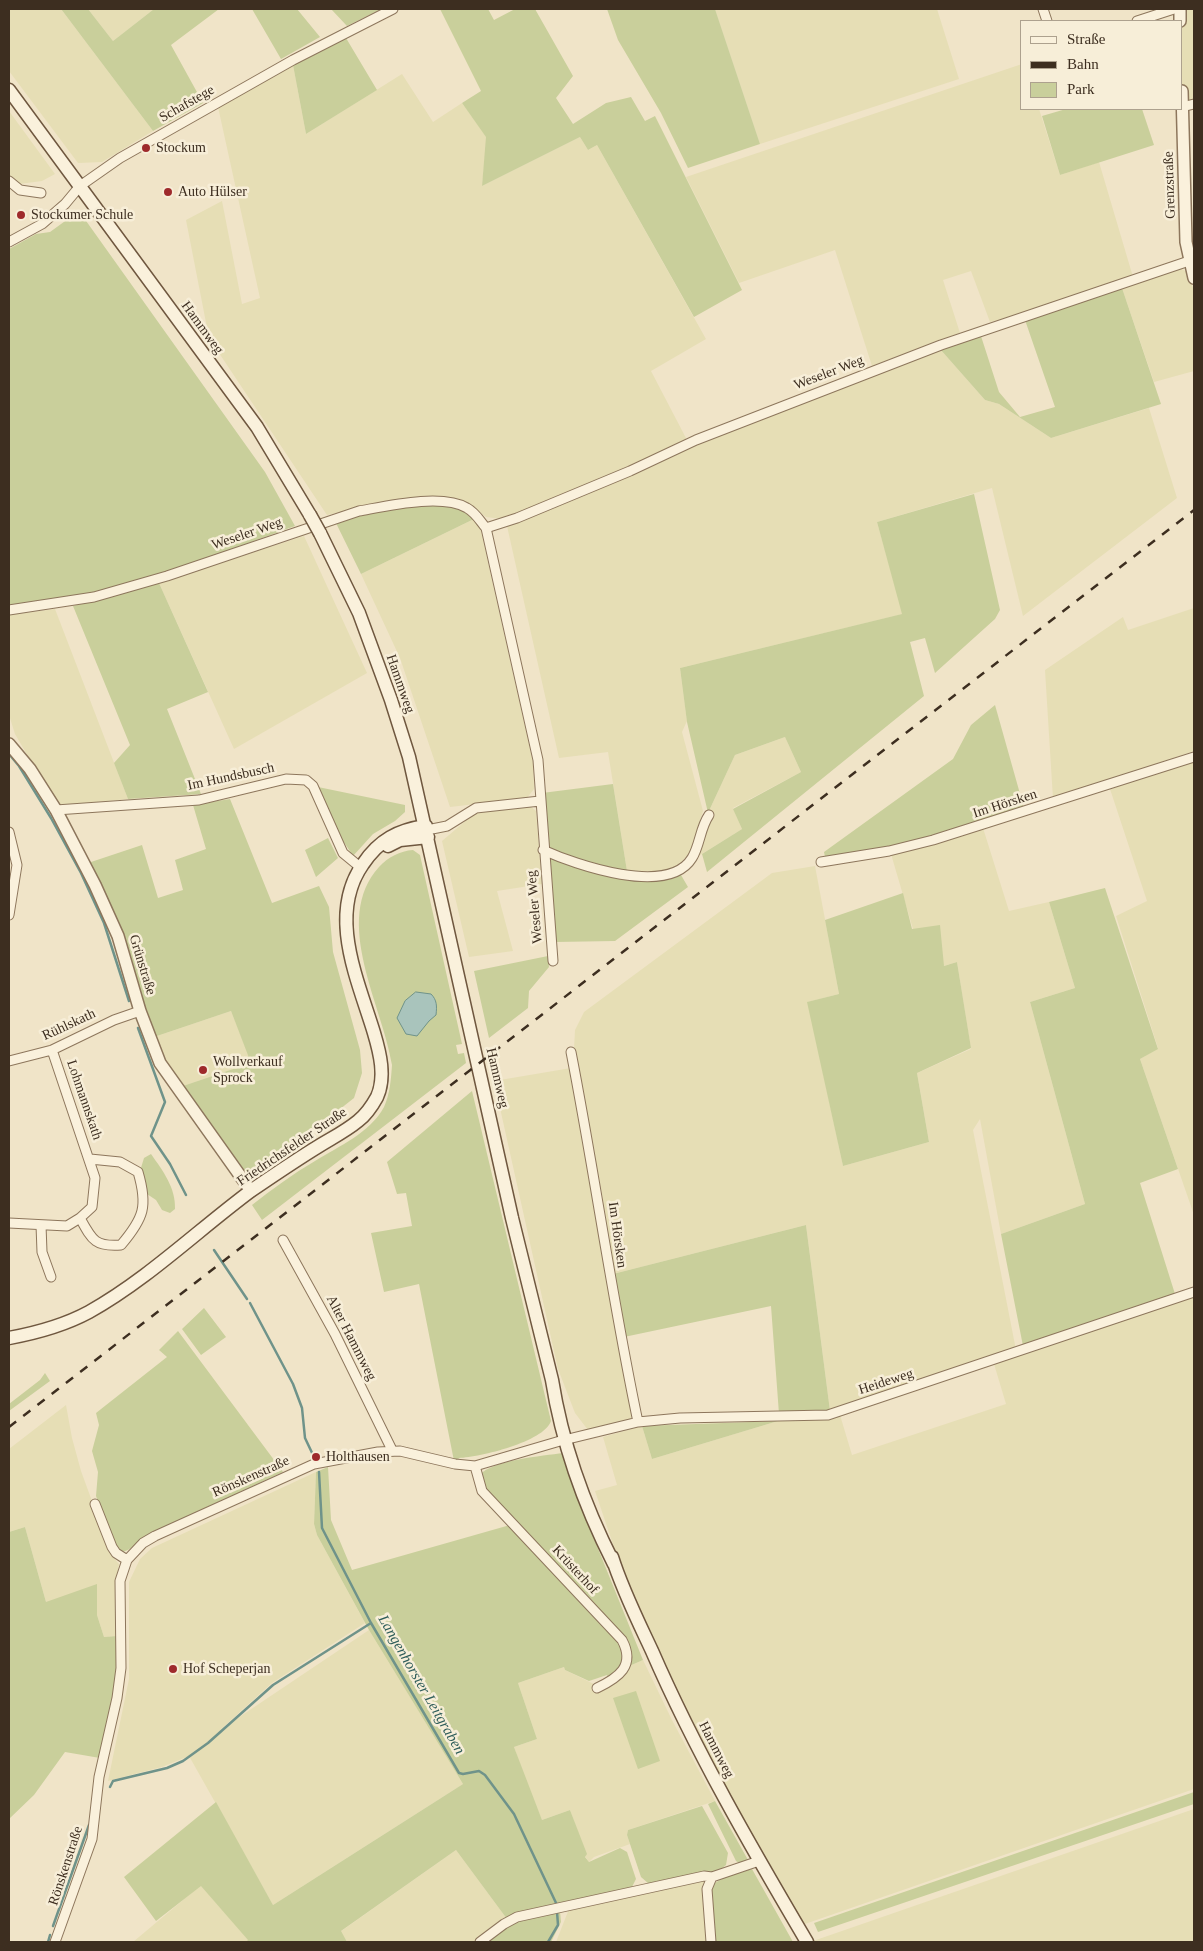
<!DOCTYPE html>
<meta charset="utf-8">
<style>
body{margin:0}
#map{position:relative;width:1203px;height:1951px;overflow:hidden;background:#f0e4c8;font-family:Georgia,serif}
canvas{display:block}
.frame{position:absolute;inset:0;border:10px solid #3d2e20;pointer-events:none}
.legend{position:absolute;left:1020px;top:20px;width:162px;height:90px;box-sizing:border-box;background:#f7eed8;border:1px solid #ada18e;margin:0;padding:6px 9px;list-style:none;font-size:15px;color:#3d2e20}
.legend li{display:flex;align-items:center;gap:10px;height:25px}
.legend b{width:25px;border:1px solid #ada18e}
</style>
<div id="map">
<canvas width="1203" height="1951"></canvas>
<div class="frame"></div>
<ul class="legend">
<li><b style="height:6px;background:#faf1dc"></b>Straße</li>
<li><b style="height:6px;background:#3d2e20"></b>Bahn</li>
<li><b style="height:14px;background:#c9cf9b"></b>Park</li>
</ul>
</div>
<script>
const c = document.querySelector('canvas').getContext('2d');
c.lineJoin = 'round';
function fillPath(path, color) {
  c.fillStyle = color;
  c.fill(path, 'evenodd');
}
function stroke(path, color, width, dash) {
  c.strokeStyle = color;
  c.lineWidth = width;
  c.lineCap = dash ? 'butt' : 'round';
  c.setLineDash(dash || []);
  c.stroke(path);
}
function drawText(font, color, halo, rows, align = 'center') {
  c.font = font + ' Georgia,serif';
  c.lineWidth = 5;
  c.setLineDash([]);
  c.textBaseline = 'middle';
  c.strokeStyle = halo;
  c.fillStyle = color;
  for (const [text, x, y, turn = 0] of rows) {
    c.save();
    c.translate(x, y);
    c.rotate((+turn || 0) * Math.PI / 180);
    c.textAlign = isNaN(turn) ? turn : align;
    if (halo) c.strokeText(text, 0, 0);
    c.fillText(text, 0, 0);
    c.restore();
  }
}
fillPath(new Path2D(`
 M9 9H61L153 131 102 162 78 163 9 71Z
 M88 9H154L113 41Z
 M715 9H937L959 79 760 144Z
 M1179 9H1194V103L1182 107V21Z
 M1022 64V109H1039L1060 175 1099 162 1133 277 1023 314 990 322 971 271 943 280 960 333 872 366 835 250 739 283 686 177Z
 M293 65 306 134 402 74 433 122 462 103 487 137 482 186 580 137 588 150 597 145 706 339 651 371 687 440 614 475 502 519 486 517 470 504 444 498 385 502 327 515 209 338 186 220 222 201 242 304 260 298 218 107Z
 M9 111 55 174 42 181 19 184 9 176Z
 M1179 268 1188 272 1194 291V371L1154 382 1122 288Z
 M940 349 985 400 999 404 1051 438 1149 408 1177 498 1023 616 992 488 877 522 903 614 680 668 687 721 682 732 703 811 691 851 675 869 661 872 627 871 608 752 559 758 507 526 690 447Z
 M474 519 481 531 533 762 534 789 527 798 450 807 400 658 361 574Z
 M304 536 367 673 234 749 159 583Z
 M1194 608V751L1053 799 1045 670 1123 617 1128 630Z
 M55 609 128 799 57 806 15 734 9 715V615Z
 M785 737 801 772 733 808 742 829 697 857 708 813 735 755Z
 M1194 761V1215L1140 1059 1158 1048 1116 916 1147 901 1110 789Z
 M530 806 536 811 542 884 497 891 513 951 469 957 442 841 476 812Z
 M983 828 1009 911 1049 902 1075 988 1030 1002 1085 1204 1001 1234 980 1119 973 1130 1016 1350 830 1411 806 1225 613 1274 602 1194 574 1049 575 1030 584 1012 772 873 815 866 839 994 808 1002 843 1166 929 1142 917 1073 971 1049 957 962 944 966 913 929 891 854 950 840Z
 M231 1011 252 1063 180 1087 166 1067 154 1037Z
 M571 1068 599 1220 607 1283 633 1414 630 1421 588 1430 575 1413 558 1369 494 1081Z
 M1194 1296V1789L802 1925 702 1745 651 1638 620 1565 595 1491 617 1485 603 1437 642 1426 652 1459 778 1421 829 1418 840 1415 852 1455 1006 1404 994 1364Z
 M66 1405 72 1438 81 1471 112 1556 119 1564 116 1583 117 1636 104 1637 97 1615 46 1602 25 1527 9 1532V1449Z
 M316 1472 314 1524 317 1535 365 1623 272 1683 220 1730 369 1630 463 1784 273 1905 189 1756 162 1767 108 1781 129 1679V1582L140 1559 152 1548Z
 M643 1660 672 1720 715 1801 628 1830 627 1835 630 1844 594 1857 589 1862 585 1856 586 1854 570 1810 542 1820 531 1795 514 1747 537 1739 518 1683 564 1667 565 1670 604 1689 627 1667Z
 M1194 1809V1942L813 1941Z
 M456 1850 507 1919 476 1942H347L340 1932Z
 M704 1880 703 1902 707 1942H556L569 1909Z
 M201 1885 249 1940 246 1942H133Z`), '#e6deb5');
fillPath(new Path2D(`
 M61 9H88L113 41 154 9H219L171 45 203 103 153 131Z
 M252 9H297L320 37 281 59Z
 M331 9H381L347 26Z
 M440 9H488L494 20 515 9H535L573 76 556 98 573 124 606 103 631 97 645 121 655 116 742 290 694 317 597 145 588 150 580 137 482 186 486 137 462 103 481 91Z
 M607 9H715L760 144 688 168 661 113 618 40Z
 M346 38 377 90 306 134 293 65Z
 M1066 109H1142L1154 145 1060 175 1042 116Z
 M79 211 265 472 295 526 169 572 94 593 9 607V249L36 234 50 232Z
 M1122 288 1161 404 1051 438 999 404 985 400 940 349 980 333 999 392 1020 417 1055 407 1025 320Z
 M974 494 1000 610 995 619 935 673 925 638 910 642 924 696 707 872 702 854 742 829 733 809 801 772 785 737 735 755 708 813 687 722 680 668 902 614 877 522Z
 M436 504 455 506 474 519 361 574 335 521 390 508Z
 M159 583 208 692 167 709 201 794 128 799 114 763 130 745 73 606Z
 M995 705 1024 808 891 847 825 857 824 852 953 759 971 725Z
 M613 784 627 871 572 858 547 847 542 793Z
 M318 787 405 805V812L395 821 373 834 353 856 338 833Z
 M230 799 272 903 319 886 329 907 333 952 360 1050 362 1073 354 1098 311 1132 245 1176 180 1087 251 1063 231 1011 154 1037 123 934 88 863 142 845 158 898 183 890 175 860 206 849 193 805Z
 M328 838 338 858 316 877 305 850Z
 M413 850 420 855 462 1044 456 1045 458 1054 464 1053 466 1063 262 1220 252 1205C272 1189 293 1174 315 1161 339 1146 370 1133 384 1107 390 1094 391 1079 392 1065 383 1006 331 920 379 867 388 857 400 851 413 850Z
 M548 857C591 870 635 888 681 875L688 887 615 941 555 942Z
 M1105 888 1158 1049 1140 1059 1178 1169 1140 1183 1175 1294 1023 1346 1001 1234 1085 1204 1030 1002 1075 988 1049 902Z
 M903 893 912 929 940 925 944 966 957 962 971 1048 917 1073 929 1142 843 1166 807 1002 839 994 825 920Z
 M548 956 549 967 529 991 528 1008 489 1038 474 971Z
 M472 1091 551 1421C544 1442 480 1457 459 1458L457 1461H454L419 1284 384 1292 371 1233 412 1226 406 1193 397 1194 387 1162Z
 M151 1154C163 1171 176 1188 175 1209L170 1213 162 1210 156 1200 147 1194 140 1171 144 1158Z
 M806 1225 830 1411 779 1414 771 1306 624 1337 613 1274Z
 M204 1308 226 1337 201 1355 182 1329Z
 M178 1331 283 1472 153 1532C143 1537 131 1551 122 1552L114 1545 96 1496 98 1472 92 1451 99 1425 96 1413 167 1357 159 1350Z
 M45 1373 50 1381 9 1411V1404L40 1380Z
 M778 1421 652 1459 642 1426Z
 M563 1453 578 1499 643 1660 627 1667 630 1652 484 1488 480 1475C492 1460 543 1456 563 1453Z
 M328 1467 331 1520 352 1570 510 1525 621 1644C628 1659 620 1669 608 1679L607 1675 589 1681 565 1670 564 1667 518 1683 537 1739 514 1747 542 1820 570 1810 587 1854 585 1857 589 1862 620 1848 627 1852 636 1879 632 1887 507 1919 456 1850 341 1931 347 1942H246L248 1940 201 1886 156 1921 124 1877 216 1802 273 1905 463 1784 369 1630 317 1535 314 1524 316 1472Z
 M25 1527 46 1602 97 1584V1615L104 1637 117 1636 118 1667 100 1758 65 1752 34 1795 9 1819V1532Z
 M636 1691 660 1761 638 1769 613 1698Z
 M1194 1792V1804L818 1932 814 1923Z
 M715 1801 748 1860 739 1863 736 1861 708 1804Z
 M702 1806 728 1853 726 1865 720 1870 649 1884 641 1877 627 1835 628 1830Z
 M752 1869 793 1942H714L711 1885 727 1876Z
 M560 1911 561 1922 551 1942H484L511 1922Z`), '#c9cf9b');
const water = new Path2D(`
 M416 992 431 994C437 1000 437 1006 436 1015L429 1021 417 1036 406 1034 397 1018 405 1001Z`);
fillPath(water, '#a9c4bc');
stroke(water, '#6f938a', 1);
stroke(new Path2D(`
 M9 754 19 766 51 818 81 873 104 923 129 1001
 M138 1028 165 1102 151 1136 170 1164 186 1195
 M214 1250 247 1299
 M250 1303 293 1384 302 1408 305 1438 314 1457
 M319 1472 322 1528 371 1623 459 1773 463 1774 479 1771 485 1775 514 1814 557 1905
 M110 1787 113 1781 167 1768 183 1761 208 1743 273 1685 371 1623
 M53 1926 89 1825
 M48 1942 50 1935
 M548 1942 558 1925 557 1912`), '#6f938a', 2.5);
const minor = new Path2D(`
 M1043 9 1047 21
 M1137 21 1174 9
 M1182 107 1194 104
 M9 181 20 190 41 193
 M9 242 42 224 65 204 80 186 120 158 293 60 393 9
 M9 610 94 597 167 576 359 511C387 506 442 493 467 508 476 513 480 521 486 528
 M56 810 199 800 286 779 306 780 313 786 343 853 360 867
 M427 830 447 826 476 808 540 801
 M9 832 17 865 9 915
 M543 850C576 865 668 897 692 858 700 845 700 828 709 815
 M821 862 889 851 933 840 1194 757
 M553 961 538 760 486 528 517 518 630 471 696 440 941 345 1189 261
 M571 1052C595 1175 612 1299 638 1422
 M9 1061 52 1050 114 1020 140 1011
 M80 1218C92 1240 95 1247 121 1245 144 1218 148 1206 138 1172L120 1162 90 1159
 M9 1223 67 1226 80 1218 92 1207 95 1178 52 1050
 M41 1225 42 1252 51 1277
 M283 1240 335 1334 392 1450
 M475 1466 482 1491 622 1640C636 1666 618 1678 597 1688
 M95 1504 112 1547 116 1553 127 1560
 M55 1942 92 1839 99 1777 117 1698 121 1668 120 1581 127 1560 143 1543 155 1536 314 1464 378 1452 400 1451 455 1464 475 1466 560 1441 638 1422 680 1418 828 1415 1194 1292
 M480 1942 504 1924 517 1917 704 1876 712 1877
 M711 1942 707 1889 712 1877 759 1861`);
const tertiary = new Path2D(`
 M1180 9V21
 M1182 91 1186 242 1194 278
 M9 744 30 769 56 810 95 885 118 936 140 1011 160 1063 251 1191`);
const secondary = new Path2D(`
 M9 90 257 427 310 515
 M320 533 359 613 391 700 409 757 512 1218 552 1380C562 1443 585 1507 614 1564
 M388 846 400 840 428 837
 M9 1338C36 1333 65 1325 89 1312 148 1279 198 1230 252 1190 274 1175 296 1160 319 1146 332 1138 346 1131 358 1121 366 1115 372 1106 377 1097 386 1077 380 1053 374 1033 358 980 327 915 363 864 379 840 398 830 426 826
 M612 1557C622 1589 638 1621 652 1651 696 1752 751 1847 807 1942`);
stroke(minor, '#8d765c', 11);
stroke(tertiary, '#8d765c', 14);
stroke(secondary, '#6f573f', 15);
stroke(minor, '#faf1dc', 9);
stroke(tertiary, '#faf1dc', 11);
stroke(secondary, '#faf1dc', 12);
stroke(new Path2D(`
 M9 1427 1194 510`), '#3d2e20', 2.5, [9, 9]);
const secondaryBridge = new Path2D(`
 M310 515 320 533`);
stroke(secondaryBridge, '#6f573f', 15, []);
stroke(secondaryBridge, '#faf1dc', 12);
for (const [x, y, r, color] of [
 [146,148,5,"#9e2a2b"],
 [168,192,5,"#9e2a2b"],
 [21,215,5,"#9e2a2b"],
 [203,1070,5,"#9e2a2b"],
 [316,1457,5,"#9e2a2b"],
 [173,1669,5,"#9e2a2b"]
]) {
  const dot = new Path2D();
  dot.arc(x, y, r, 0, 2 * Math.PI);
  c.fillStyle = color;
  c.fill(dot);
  stroke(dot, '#f7eed8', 2);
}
drawText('14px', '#3d2e20', '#f7eed8', [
 ["Schafstege",187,104,-30],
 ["Grenzstraße",1170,185,-92],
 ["Hammweg",202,328,54],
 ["Weseler Weg",829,373,-21],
 ["Weseler Weg",247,534,-19],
 ["Hammweg",400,684,71],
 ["Im Hundsbusch",231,777,-12],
 ["Im Hörsken",1005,804,-18],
 ["Weseler Weg",535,907,-95],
 ["Grünstraße",142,965,73],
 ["Rühlskath",69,1025,-25],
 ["Hammweg",497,1078,77],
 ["Lohmannskath",84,1100,71],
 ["Friedrichsfelder Straße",292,1147,-34],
 ["Im Hörsken",617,1235,82],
 ["Alter Hammweg",351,1338,63],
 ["Heideweg",886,1382,-18],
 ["Rönskenstraße",251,1477,-24],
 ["Krüsterhof",575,1570,47],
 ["Hammweg",716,1750,63],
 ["Rönskenstraße",66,1866,-72]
]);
drawText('14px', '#3d2e20', '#f7eed8', [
 ["Stockum",156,148],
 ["Auto Hülser",178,192],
 ["Stockumer Schule",31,215],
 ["Wollverkauf",213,1062],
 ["Sprock",213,1078],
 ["Holthausen",326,1457],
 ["Hof Scheperjan",183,1669]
], 'left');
drawText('italic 15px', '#2f5d5a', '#f7eed8', [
 ["Langenhorster Leitgraben",421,1685,60]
]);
</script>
